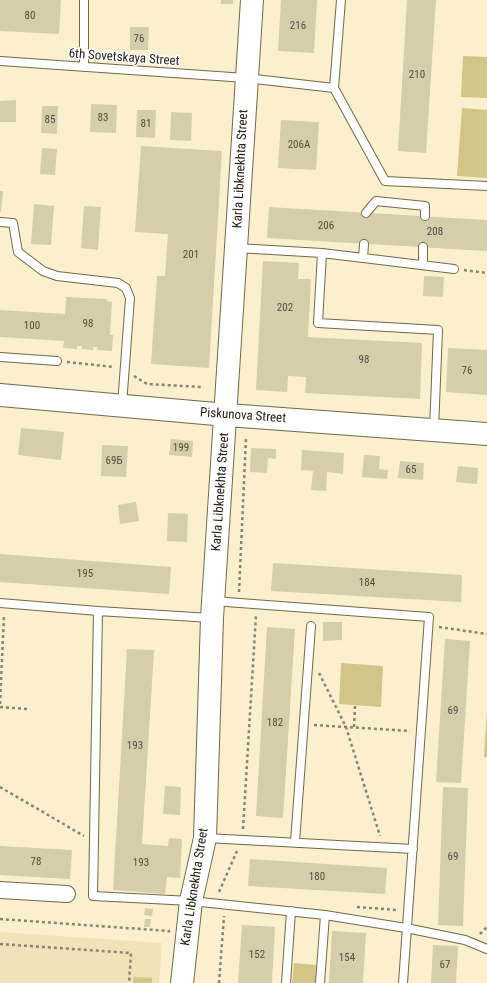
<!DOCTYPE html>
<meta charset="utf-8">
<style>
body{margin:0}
canvas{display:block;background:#faf0ce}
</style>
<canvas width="487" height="983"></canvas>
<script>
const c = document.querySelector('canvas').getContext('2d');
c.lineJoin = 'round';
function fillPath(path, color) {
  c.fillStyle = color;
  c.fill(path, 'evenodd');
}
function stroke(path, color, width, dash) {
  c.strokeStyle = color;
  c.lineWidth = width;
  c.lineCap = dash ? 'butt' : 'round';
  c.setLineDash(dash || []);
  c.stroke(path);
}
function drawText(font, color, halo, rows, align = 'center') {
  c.font = font + ' "Roboto Condensed",sans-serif';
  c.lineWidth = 3;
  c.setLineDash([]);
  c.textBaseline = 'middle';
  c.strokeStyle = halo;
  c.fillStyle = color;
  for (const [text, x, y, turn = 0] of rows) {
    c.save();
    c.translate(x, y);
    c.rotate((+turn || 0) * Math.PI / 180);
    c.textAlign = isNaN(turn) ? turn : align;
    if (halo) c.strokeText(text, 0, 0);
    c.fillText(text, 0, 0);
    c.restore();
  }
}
fillPath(new Path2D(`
 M0 932 162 943 159 983H0Z`), '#efe3ba');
fillPath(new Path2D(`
 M463 56 487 57V98L461 97Z
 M462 108 487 110V178L457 176Z
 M341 663 383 666 381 707 339 704Z
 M487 708V757H484Z
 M294 963 316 965 315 983H292Z
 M134 977 152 978V983H133Z`), '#d4c488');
fillPath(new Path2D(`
 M0 0H61L59 34 0 31Z
 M221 0H233V4H221Z
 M281 0H317L314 53 278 51Z
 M407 0H436L426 153 398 151Z
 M130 27H149L148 50H130Z
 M16 100V122H0V101Z
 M91 104 117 105 116 133 90 132Z
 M42 106H58L57 134 41 133Z
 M137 110H156L155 138 136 137Z
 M171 112 192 113 191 141 170 140Z
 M281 120 319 122 316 170 278 168Z
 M141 146 222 151 209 368 151 364 157 276H165L168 234 135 232Z
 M42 148 57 149 55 175 40 174Z
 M0 191H3L1 212H0Z
 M34 204 54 206 51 245 31 244Z
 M84 206 101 207 98 250 81 248Z
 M269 207 487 220V251L267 238Z
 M263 261 299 263 298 279H311L308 337 422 343 420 399 305 393 306 377 288 376 287 392 256 390Z
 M424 276 444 277 443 297 423 296Z
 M66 297 107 299V301L112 302 110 335H113L112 351 97 350 98 347H93V350L82 349V346H77V349L63 348 64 341 0 337V310L65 314Z
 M448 348 487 350V395L446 392Z
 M21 428 64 432 61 460 18 455Z
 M171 439 193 441 192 457 169 455Z
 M102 445 128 446 126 477 101 476Z
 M251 448 276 449V459L268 458 267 473 250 472Z
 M302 450 344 453 343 474 327 472 326 491 311 490 313 471 301 470Z
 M364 455 380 456 379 469 388 470 387 479 362 477Z
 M400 461 424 463 423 480 398 478Z
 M458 466 478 468 477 484 456 482Z
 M136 502 139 521 120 524 118 505Z
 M168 513 188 514 187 542 167 541Z
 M0 554 171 567 169 594 0 582Z
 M273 563 462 575 461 602 271 591Z
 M323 622H342V640L323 641Z
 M267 627 295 629 283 818 256 816Z
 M445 639 470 641 461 783 436 782Z
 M127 649 154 650 142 844 168 846 169 838 182 839 180 878 167 877 165 894 113 890Z
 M165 786 181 787 180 815 163 814Z
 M443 787 468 788 463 926 438 925Z
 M0 846 72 850 70 879 0 875Z
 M250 859 387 868 385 894 248 886Z
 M145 908 153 909 152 916 144 915Z
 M145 919H151L150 927H144Z
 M242 925 275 927 272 983H238Z
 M332 931 366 933 363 983H329Z
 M433 945 458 946 456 983H431Z`), '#d6cdab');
const lane = new Path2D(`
 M0 61 246 78 334 88 385 181 487 186
 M84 67V0
 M334 88 341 0
 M366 213 376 201 425 206V216
 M0 222 13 223 18 252 43 271 57 276 118 283 126 288 130 298 122 405
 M237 248 322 253 318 323 438 330 434 429
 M322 253 454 269
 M363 258 364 244
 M423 265V247
 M0 357 57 361
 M213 601 429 617 403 983
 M0 603 98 611 93 896 191 901 325 915 406 928 465 940 487 949
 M98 611 211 618
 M206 838 413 849
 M295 842 311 626
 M286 983 291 911
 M320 983 325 915`);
const street = new Path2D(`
 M0 890 67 894`);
const secondary = new Path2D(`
 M0 395 227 415 487 434
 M182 983 191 901 205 838 212 618 252 0`);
stroke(lane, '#706849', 10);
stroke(street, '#706849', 18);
stroke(secondary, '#706849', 24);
stroke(new Path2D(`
 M464 270 487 273
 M67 362 114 367
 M134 376 147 384 202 387
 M239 592 246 438
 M439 627 487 634
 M319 673 346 727 380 836
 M0 704 4 615
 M0 707 27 709
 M314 725 410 731
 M354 727 355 706
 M0 787 84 836
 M243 829 256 615
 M219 892 237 851
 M357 907 397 910
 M0 919 169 931 168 933
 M480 934 487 927
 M0 944 131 953 129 983
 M219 983 224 916`), '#8b846e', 2.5, [3, 3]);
stroke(lane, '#fff', 8);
stroke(street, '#fff', 16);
stroke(secondary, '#fff', 22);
drawText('11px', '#524d3b', null, [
 ["80",30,16],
 ["216",298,26],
 ["76",139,39],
 ["210",417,75],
 ["83",103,118],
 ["85",50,120],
 ["81",146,124],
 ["206А",299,145],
 ["206",326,226],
 ["208",435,232],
 ["201",191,255],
 ["202",285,308],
 ["98",88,324],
 ["100",32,326],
 ["98",364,360],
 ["76",467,371],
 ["199",181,448],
 ["69Б",114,461],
 ["65",411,470],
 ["195",85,574],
 ["184",367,583],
 ["69",453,711],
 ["182",275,723],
 ["193",135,746],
 ["69",453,857],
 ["78",36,862],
 ["193",141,863],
 ["180",317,877],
 ["152",257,955],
 ["154",347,958],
 ["67",445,965]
]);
drawText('13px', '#262216', '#fff', [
 ["6th Sovetskaya Street",124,58,4],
 ["Karla Libknekhta Street",241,169,-87],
 ["Piskunova Street",243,416,4],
 ["Karla Libknekhta Street",221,492,-86],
 ["Karla Libknekhta Street",195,887,-81]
]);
</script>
